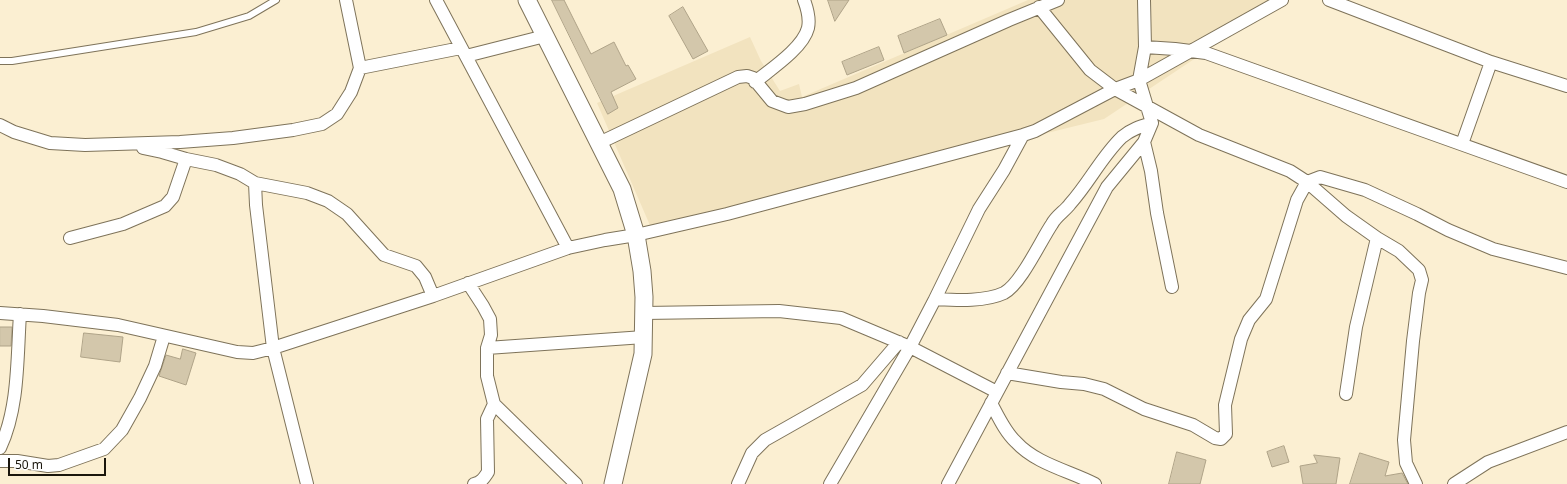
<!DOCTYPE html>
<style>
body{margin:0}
#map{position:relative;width:1567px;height:484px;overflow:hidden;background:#fbefd2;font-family:"Noto Sans",sans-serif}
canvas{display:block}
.scale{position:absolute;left:8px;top:458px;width:98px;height:18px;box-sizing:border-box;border:2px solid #1a160c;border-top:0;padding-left:5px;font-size:12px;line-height:14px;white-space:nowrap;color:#1a160c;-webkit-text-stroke:3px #fdfdfd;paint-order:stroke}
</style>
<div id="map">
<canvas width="1567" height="484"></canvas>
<div class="scale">50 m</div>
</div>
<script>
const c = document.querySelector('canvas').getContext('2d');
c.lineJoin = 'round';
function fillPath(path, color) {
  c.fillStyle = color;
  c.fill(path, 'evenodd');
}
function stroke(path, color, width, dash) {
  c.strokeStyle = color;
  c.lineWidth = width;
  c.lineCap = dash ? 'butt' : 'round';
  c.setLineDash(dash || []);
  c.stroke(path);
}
fillPath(new Path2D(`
 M1028 0H1283L1104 119 652 230 597 103 750 37 761 61 780 91 799 84 802 97Z`), '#f2e3bf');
const building = new Path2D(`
 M552 0H564L591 54 614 42 626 66 628 65 636 79 611 92 618 108 608 114Z
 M828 0H849L835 21Z
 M683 7 708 51 693 59 669 16Z
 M940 19 947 35 904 53 898 36Z
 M879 47 884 60 847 75 842 62Z
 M0 327H12L11 346H0Z
 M84 333 123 337 120 362 81 357Z
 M183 349 196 353 186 385 159 376 166 355 180 359Z
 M1284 446 1289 462 1272 467 1267 452Z
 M1177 452 1206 460 1200 484H1169Z
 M1360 453 1389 462 1385 476 1402 473 1408 484H1350Z
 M1314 455 1340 458 1336 484H1303L1300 466 1317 463Z`);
fillPath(building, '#d3c7ab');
stroke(building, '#afa388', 1);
const service = new Path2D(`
 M0 61H12L196 32 249 16 276 0`);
const minor = new Path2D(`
 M436 0 568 248
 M1329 0 1491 62 1567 86
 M1039 7 1090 70 1115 89 1199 135 1290 171 1307 182 1346 216 1377 238 1399 251 1419 270 1422 280 1419 293 1413 341 1404 440 1406 463 1416 484
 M1145 47 1175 49 1206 53 1567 182
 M466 56 545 36
 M360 68 461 48
 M755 82C771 69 803 48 808 28 810 19 807 8 804 0
 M0 125 14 132 50 143 85 145 180 142 233 138 293 130 322 124 337 114 351 92 360 68 346 0
 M1144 142 1151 171 1157 213 1172 287
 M599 143 738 77 747 76 753 78 772 101 788 107 805 104 856 88 1009 20 1058 0
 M1462 144 1491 62
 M143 148 162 152 186 159 216 165 240 174 255 183 307 193 328 201 347 214 384 255 416 266 425 277 433 296
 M255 183 256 205 273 348 307 484
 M70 238 123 224 165 206 173 197 186 159
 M468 283 483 306 490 319 491 335 487 348V376L494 404 576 484
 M935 299C955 300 985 302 1004 293 1021 284 1041 240 1052 224 1056 216 1065 211 1070 204 1089 183 1102 156 1122 137 1131 129 1142 126 1152 123
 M0 313 43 316 118 325 237 352 253 353 273 348 433 296 568 248 605 240 636 235 727 214 1023 135 1035 131 1115 89 1139 80 1282 0
 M644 313 779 311 841 318 910 347 997 392
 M487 348 644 337
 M1007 373 1061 382 1084 384 1104 389 1144 409 1193 425 1215 438 1221 439 1226 434 1225 405 1241 339 1249 320 1266 299 1297 200 1307 182 1320 177 1365 190 1417 214 1448 230 1493 249 1567 268
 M1346 394 1356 327 1377 238
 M991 403C998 416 1005 432 1016 442 1036 464 1070 471 1095 484
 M0 448C19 408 17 358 20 314
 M0 461H17L48 466 59 465 104 449 122 430 140 398 155 366 164 336
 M474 484C481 483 484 478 488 472L487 419 494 404
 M738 484 752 453 765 440 862 385 899 342
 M830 484 910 347 935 299 979 209 1004 170 1023 135
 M948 484 1107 187 1144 142 1152 123 1139 80 1145 47 1144 0
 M1454 484 1488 462 1567 432`);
const secondary = new Path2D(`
 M527 0 622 189 636 235 642 271 644 297 643 354 613 484`);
stroke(service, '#7e735a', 8);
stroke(minor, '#7e735a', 14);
stroke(secondary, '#7e735a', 19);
stroke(service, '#fff', 6);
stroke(minor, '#fff', 12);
stroke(secondary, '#fff', 17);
</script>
